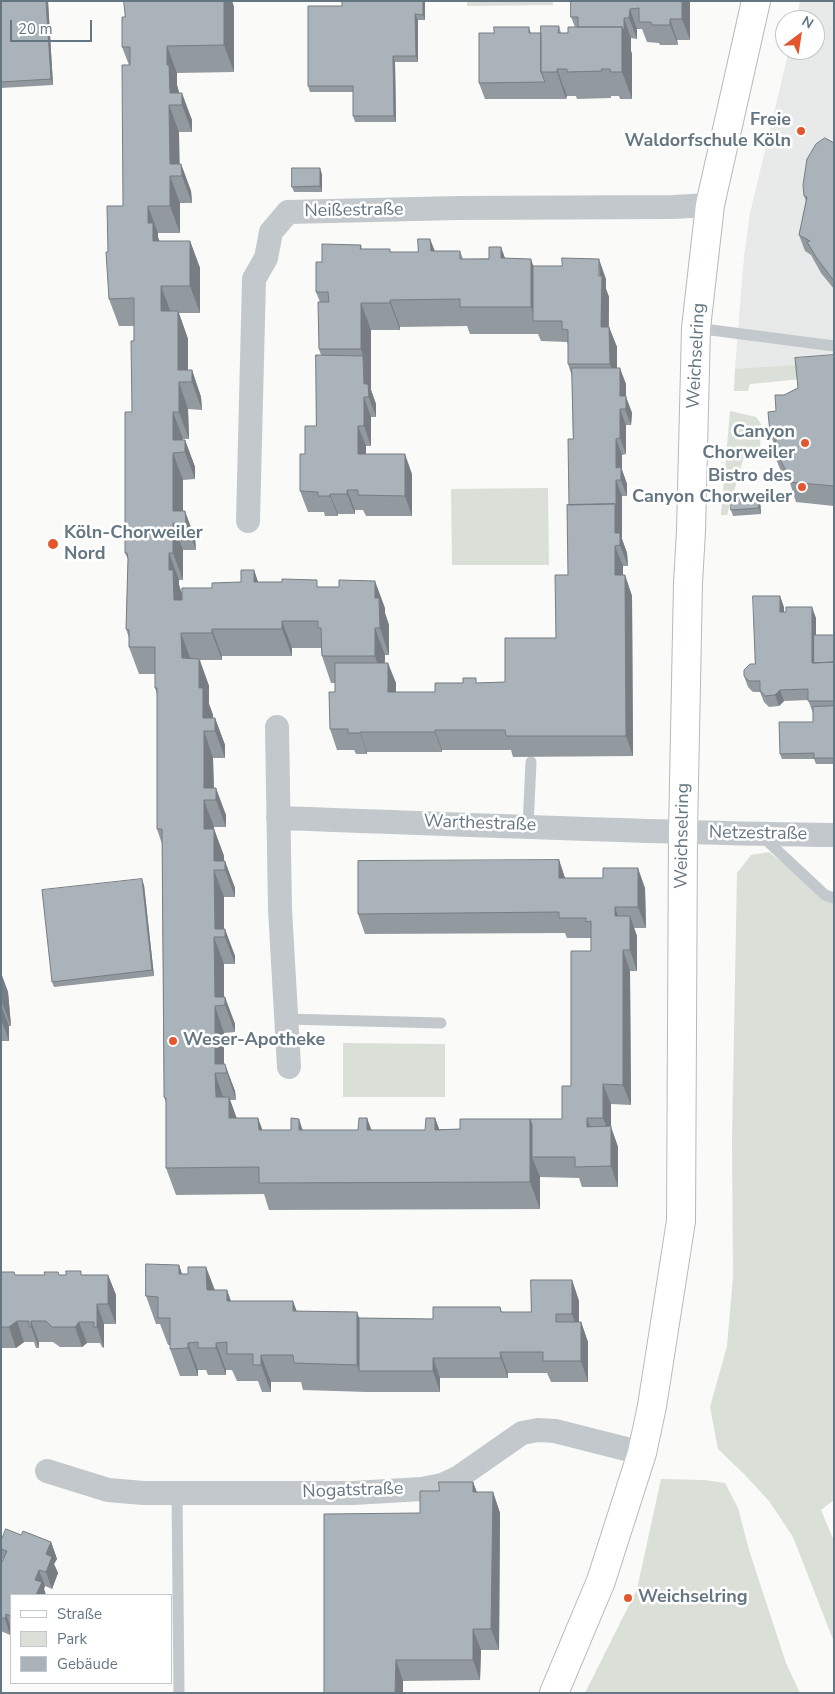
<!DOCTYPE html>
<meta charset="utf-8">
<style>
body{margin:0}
#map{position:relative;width:835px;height:1694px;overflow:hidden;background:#fafaf8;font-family:"Nunito Sans",sans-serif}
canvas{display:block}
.frame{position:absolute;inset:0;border:2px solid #657683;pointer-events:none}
.legend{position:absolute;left:10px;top:1594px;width:162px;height:90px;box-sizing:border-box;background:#fff;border:1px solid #c1c8cd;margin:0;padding:6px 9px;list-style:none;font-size:15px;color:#657683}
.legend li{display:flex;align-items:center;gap:10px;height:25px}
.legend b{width:25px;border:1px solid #c1c8cd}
.north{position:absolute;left:775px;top:10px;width:50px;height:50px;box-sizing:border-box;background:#fff;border:1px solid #c1c8cd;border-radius:50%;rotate:31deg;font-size:14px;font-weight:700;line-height:20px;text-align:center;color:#657683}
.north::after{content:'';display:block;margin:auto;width:18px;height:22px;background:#e4572e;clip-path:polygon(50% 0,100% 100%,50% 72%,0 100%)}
.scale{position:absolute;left:10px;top:20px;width:82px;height:22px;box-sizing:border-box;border:2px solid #657683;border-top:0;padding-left:6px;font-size:15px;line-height:18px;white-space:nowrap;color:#657683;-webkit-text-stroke:4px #fff;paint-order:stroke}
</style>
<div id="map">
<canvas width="835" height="1694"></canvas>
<div class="frame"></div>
<ul class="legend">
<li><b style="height:6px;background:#fff"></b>Straße</li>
<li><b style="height:14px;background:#dadfd7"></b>Park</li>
<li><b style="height:14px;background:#aab3b9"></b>Gebäude</li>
</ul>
<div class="north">N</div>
<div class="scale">20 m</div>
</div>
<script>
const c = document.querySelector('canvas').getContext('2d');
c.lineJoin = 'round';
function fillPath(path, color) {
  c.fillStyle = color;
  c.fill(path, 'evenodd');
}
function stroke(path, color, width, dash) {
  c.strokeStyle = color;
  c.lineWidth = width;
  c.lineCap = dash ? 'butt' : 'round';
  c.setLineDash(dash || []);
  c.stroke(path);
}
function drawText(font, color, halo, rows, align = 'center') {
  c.font = font + ' "Nunito Sans",sans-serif';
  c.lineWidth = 5;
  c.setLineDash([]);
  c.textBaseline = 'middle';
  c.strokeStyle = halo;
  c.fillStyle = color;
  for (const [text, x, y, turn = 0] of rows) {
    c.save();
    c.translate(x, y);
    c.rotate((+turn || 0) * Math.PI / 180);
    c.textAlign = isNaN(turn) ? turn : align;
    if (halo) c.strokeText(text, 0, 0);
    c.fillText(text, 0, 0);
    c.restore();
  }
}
fillPath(new Path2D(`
 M800 1H834V376L735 369 744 256 750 213 789 50H815V20H796Z`), '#e8e9e9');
fillPath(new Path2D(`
 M467 1H553V5L467 6Z
 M829 363 802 379 750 384 748 391H734L735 369Z
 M730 411 756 417 761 424 760 451 745 453 727 515H721Z
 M548 488 549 565H452L451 489Z
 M769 852 825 895 834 898V1500L821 1510 834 1541V1642L793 1537 769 1501 744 1474 718 1449 710 1407 727 1346 733 1277 732 1141 737 873 751 855Z
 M343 1043 445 1044V1097H343Z
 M661 1479 704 1480 725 1483 738 1508 749 1550 786 1663 800 1693H585L637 1589Z`), '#dadfd7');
const secondary = new Path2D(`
 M554 1693 601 1581 642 1453 652 1406 681 1221 683 833 688 583 691 531 696 328 710 205 756 1`);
stroke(secondary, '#b3babf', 30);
stroke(new Path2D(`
 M696 328 834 346
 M528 826 531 762
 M762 836 825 895 834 898
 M286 1019 441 1023
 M177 1494 179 1693`), '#c3c8cc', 11);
stroke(new Path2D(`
 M248 521 254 279 266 258 271 232 288 212 458 208 673 207 710 205
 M277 727 280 909 289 1067
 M278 818C463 824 648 833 834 835
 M47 1471 108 1490 143 1493H353L422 1489 442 1485 459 1477 522 1433 538 1430 555 1431 642 1453`), '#c3c8cc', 24);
stroke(secondary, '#fff', 28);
fillPath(new Path2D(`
 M1 1H48L53 85 1 88Z
 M224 1H232L234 7V72L177 73V85L179 93 192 120V132H179V164H181L191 191 192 203H180V233H158V237L159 241H190L200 268V313H179L188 339V370H192L201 397 202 410 188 409 189 439H183V440H185L195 467V479L183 480V511L195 538 196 550H183V580H179V585L182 594 241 582 254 570 258 582 320 587 385 608V613L389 625V655H385V663L396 683V692H435L477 683 505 682 556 638 568 575 569 505 573 439 572 376 568 364V345L567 342 541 341 538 334H470L467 326 400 327V330H371V390L376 404V417H371V446H366V454L412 474V516H366L363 510H355V514H338V516H325L324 512H308L300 491 305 454 316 426 321 355 319 349 320 302 316 292 322 262 361 245 362 249 391 252H418L430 239 435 251H460L463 259 505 258 533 266 606 279V289L609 297V327L617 347V368L626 384V397L632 413 631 425H626V454L622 455V470L627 484V496H622V539L627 553 628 566H623V575H625L632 596 633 756 513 757 511 750H442V752H367V754H356L354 750H337L330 729 335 692V683H331L322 656 321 648H292V656H222V660H200L209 686V704L213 715V718H215L225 745V758H213L214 788 226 815V827H214V829L224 856V861L235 888V897H224V929L235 956V964H224V997L235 1024V1032L224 1033V1064L235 1091 236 1100H230L236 1118H258L262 1130H358L367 1118 371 1130H425L435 1118 439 1129H460L530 1119H562L571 1086 591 951V938H567L565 933 365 934 358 914 559 860 565 878 645 888 646 928H634L637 936V971H630L631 1105 611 1104V1127L618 1147V1187H582L579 1178 540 1177V1209L269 1210 264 1194 176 1195 166 1168V1103L164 1097 162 844 157 829V694L155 688V674H139L129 647V638L126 629 128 559 125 553 132 412 134 326H119L109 299 108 252 123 206 129 65 122 47 125 17Z
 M342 1H425V20H418V62H395L396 122H355L353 116V92H310L308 86 342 6Z
 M571 1H690V40H677L678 45H660L659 43 647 42 642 29H637V39L631 38V51L632 54V99H620L619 96H611V98L577 99 576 96H567L566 99H485L479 83 494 33 529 27 531 33H541L559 26 561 33H568L575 27 571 17Z
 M834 143V289L821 273 811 255 805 251 799 235 806 201 804 196Z
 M322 174V192H294L292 187Z
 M834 355V506L796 502 790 483 785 474H782L774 454 775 447 770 433 776 411 784 395 798 388Z
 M760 500 761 514 733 516 731 510Z
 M784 607V612L816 618V635H834V764H816L814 759H782L780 754 813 722V713L808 700 784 701 779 706 769 707 764 702 760 692H753L748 687 744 676 755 664Z
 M144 885 154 976 54 987 52 982Z
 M1 973 8 992 11 1026H9V1041H1Z
 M179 1265 182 1274H188L206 1267 215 1290H227L231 1301 297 1311 357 1312 359 1318 433 1319 500 1307 502 1312H531L572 1280 579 1301V1322H581L588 1342V1382H551L547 1373H508V1378H440V1392H367L303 1390 301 1382H271V1392H262L258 1381H237L232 1370H226V1375H208L206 1370H198V1376H180L170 1349V1345H168L160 1324H156L146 1296Z
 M1 1272 15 1275H108L116 1295V1324H104V1348L102 1347 100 1343H87L82 1347H60L53 1342H39V1348H36L34 1342H24L16 1348H1Z
 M473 1482 477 1492H493L500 1513 499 1650H481L480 1680 403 1681 324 1693 420 1513 439 1491Z
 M21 1535 51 1542 57 1559 54 1564 58 1573 52 1589 45 1586 44 1589 46 1595H11V1633L10 1635 1 1631V1562H2L3 1561 1 1556V1541Z`), '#929a9f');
fillPath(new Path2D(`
 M46 1H48L53 85 51 79Z
 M224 1H232L234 7V72L224 45Z
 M423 1H425V20L423 15Z
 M682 1H690V40L682 19Z
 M630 9 637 29V39L629 18Z
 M415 14 418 20V62L416 56Z
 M624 18 631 38V51L632 54V99L622 72V27Z
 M670 19 677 40 678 45 670 25Z
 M167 46 177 73V85L179 92V105L170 93 167 65Z
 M393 56 395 62 396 122 394 116Z
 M557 69 567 96 566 99 557 72Z
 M182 93 192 120V132L182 105Z
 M169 105 179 132 180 176 170 164Z
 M181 164 191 191 192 203 182 176Z
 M320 168 322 174V192L320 186Z
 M170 176 180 203V233L170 206Z
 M148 206 158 233V237L163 250 153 241 148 223Z
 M430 239 440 266 431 251Z
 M190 241 200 268V313L190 286Z
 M501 247 511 274 501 258Z
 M531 259 540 286 536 321 531 307Z
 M599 259 606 279V289L609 297 608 347 601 327Z
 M161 286 171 313 161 311Z
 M390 300 400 327V330L390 303Z
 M361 303 371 330V390L376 404V417L364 384 363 356 361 349Z
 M178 311 188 339V382L178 370Z
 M609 327 617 347V384L610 364Z
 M620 368 626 384V397L632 413 631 425 620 396Z
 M192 370 201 397 202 410 192 382Z
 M179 382 188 409 189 439 179 412Z
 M364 397 371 417V446L364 426Z
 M620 409 626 425V454L620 438Z
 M173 412 183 439V452L173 440Z
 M358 426 366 446V474L358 454Z
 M616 439 622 455V470L627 484V496L616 468Z
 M185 440 195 467V479L185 452Z
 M173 453 183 480V523L173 511Z
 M405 454 412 474V516L405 496Z
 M616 480 622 496V539L627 553 628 566 615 533V504Z
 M347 490 355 510V514L347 494Z
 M330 494 338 514V516L330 496Z
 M758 494 760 500 761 514 759 508Z
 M185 511 195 538 196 550 186 523Z
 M173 523 183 550V580L173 553Z
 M615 546 623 566V596L615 575Z
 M169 553 179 580V585L183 597V627L174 600 169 570Z
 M254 570 263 597 254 582Z
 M625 575 632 596 633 756 626 736Z
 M375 581 385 608V613L389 625V655L380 628 375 598Z
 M780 596 784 607V624L780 612Z
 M812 607 816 618V668L812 663Z
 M282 621 292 648V656L282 629Z
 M375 628 385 655 384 683 375 656Z
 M212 629 222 656V660L212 633Z
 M181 633 191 660 182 658Z
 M199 659 209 686V704L213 715V731L203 718 199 688Z
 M388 663 396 683 395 713 388 692Z
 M780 690 784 701 779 706 775 695Z
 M215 718 225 745V758L215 731Z
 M435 730 442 750V752L435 732Z
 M204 731 213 758 214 800 204 788Z
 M360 732 367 752V754L360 733Z
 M216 788 226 815V827L216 800Z
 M204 800 214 827V856L204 829Z
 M214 829 224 856V870L214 861Z
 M559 860 566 881 559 878Z
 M225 861 235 888V897L225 870Z
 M638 868 645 888 646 928 638 907Z
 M214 870 224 897V937L215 929Z
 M142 879 144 885 154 976 152 970Z
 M615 907 622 928 615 916Z
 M630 916 637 936V971L630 950Z
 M225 929 235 956V964L225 937Z
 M214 937 224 964V1005L215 997Z
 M623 950 630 971 631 1105 623 1085Z
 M1 973 8 992 11 1026 1 1000Z
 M225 997 235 1024V1032L225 1005Z
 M1 1005 9 1026V1041L1 1019Z
 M215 1006 224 1033V1073L215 1064Z
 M225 1064 235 1091 236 1100 227 1073Z
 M215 1073 224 1100 216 1097Z
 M603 1084 611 1104V1127L618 1147V1187L611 1166V1138L603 1118Z
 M229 1097 239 1124 229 1118Z
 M258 1118 268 1145 259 1130Z
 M367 1118 377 1145 367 1130Z
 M435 1118 445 1145 435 1130Z
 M587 1118 594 1139 587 1127Z
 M299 1119 308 1146 299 1130Z
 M530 1119 539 1146 532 1157 540 1177V1209L530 1182Z
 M179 1265 188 1292 179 1274Z
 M206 1267 216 1294 207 1290Z
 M108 1275 116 1295V1324L108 1304Z
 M572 1280 579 1301V1334L572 1314Z
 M227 1290 236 1317 227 1301Z
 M293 1301 303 1328 293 1311Z
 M97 1304 104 1324V1348L97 1327Z
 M357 1312 366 1339 359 1371 357 1365Z
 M17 1321 24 1342 16 1348 9 1327Z
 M31 1321 39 1342V1348L31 1327Z
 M79 1322 87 1343 82 1347 75 1327Z
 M581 1322 588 1342V1382L581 1361Z
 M188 1343 198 1370V1376L188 1348Z
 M216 1343 226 1370V1375L216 1348Z
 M500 1352 508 1373V1378L501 1358Z
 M261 1355 271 1382V1392L261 1365Z
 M433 1358 440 1378V1392L433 1371Z
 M473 1482 480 1502 473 1492Z
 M493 1492 500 1513 499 1650 491 1629Z
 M51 1542 57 1559 54 1564 58 1573 52 1589 46 1572V1554Z
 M39 1570 45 1586 44 1589 46 1595H36L35 1580Z
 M6 1614 11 1628 10 1635 5 1619Z
 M473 1629 481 1650 480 1680 473 1660Z
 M396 1660 403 1681V1693H395Z`), '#777d82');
const building = new Path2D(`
 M1 1H46L51 79 1 82Z
 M124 1H224V45L167 46V65H169L170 93H182V105H169L170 164H181L182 176H170V206H148V223H153V241H190V286H161V311H178V370H192V382H179V412H173V440H185V452L173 453V511H185L186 523H173V553H169V570H173L174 600H182V588H212V583L241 582V570H254V582H282V579L317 580V587H339V580L375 581V598H379L380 628H375V656H322L321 628H318V621H282V629H212V633H181L182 658 199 659V688H203V718H215V731H204V788H216V800H204V829H214V861H225V870H214L215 929H225V937H214L215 997H225V1005L215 1006V1064H225L227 1073H215L216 1097H229V1118H258L259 1130H291V1118L299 1119V1130H358L359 1118H367V1130H425L426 1118H435V1130L460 1129V1119H530V1182L259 1183V1167L166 1168V1098L164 1097V1085L162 829H157V688H155V647H129V630L126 629 128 559 127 553H125V412H132L131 341H134V298L109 299 106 252H108L107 206H123L122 65H130V47H122V17H125Z
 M342 1H423V15L415 14 416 56H393L394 116H353V86H308V6H342Z
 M571 1H682V19H670V25H652L651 22H639V8L630 9 629 18H624V31L622 27H578V17H571Z
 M541 26H559L558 33H568V27H622V72H611L610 69H601L602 71 567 72V69H557V72H541Z
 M494 27H529V33H541V72L545 82 479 83V33H494Z
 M825 138 834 143V281L816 257 807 242 810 241 799 235 807 197 804 196 803 185 807 159 816 144Z
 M292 168H320V186L292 187Z
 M418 239H430L431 251H460V259H489V247H501V258L531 259V307H460V299L390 300V303H361V349H319L318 302H329L328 292H316V262H322V244L361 245 360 249H390V252H418Z
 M562 258 599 259V276H602L601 327H609L610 364H568V330L562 329V321H533V266H562Z
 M316 355 363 356 364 384H368L369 397H364V426H358V454H405V496L358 495V490H347V494H330V496H318V492L300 491V454H305V426H316Z
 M834 355V486L789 482 788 474 777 454H774L777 433H770L768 412 776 411 775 395H784L798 388 795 358Z
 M572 368H620V396H626V409H620V438L616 439V468L621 467V480H616V509L615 504 569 505 568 439H573Z
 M732 492 758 494 759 508 731 510Z
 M615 504V533H620V545L615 546V575H625L626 736H506L505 730H435V732H360V733H348V729H330L329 692H335V663H388V692H435V683H463V678H476V683L505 682V638H556L555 575H568L567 505Z
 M753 596H780V612H786V607H812V663L834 662V701H808V689L780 690 775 695 765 696 760 690V681H749L744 676V670L750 664H755Z
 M814 635H834V662L814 663Z
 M834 706V758H814V753L780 754 779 722H813V707Z
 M559 860V878H603V868H638V907H615V916H630V950H623V1085L603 1084V1118H587V1127L611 1126V1166L575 1167V1157H532V1125L530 1119H562V1086H571V951H591V921L586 922V918H559V912L358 914V861Z
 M142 879 152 970 52 982 42 890Z
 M146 1264 179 1265V1274H188V1267H206L207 1290H227V1301H293V1311L357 1312V1365L294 1363 293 1355H261V1365H253V1354H227V1342L216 1343V1348H198V1342L188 1343V1348L170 1349V1318H158V1297L146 1296Z
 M66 1271H81V1275H108V1304H97V1327H94V1322H79L75 1327H52L46 1321H31V1327H29V1321H17L9 1327H1V1272H14L15 1275H45L44 1272H58L59 1275H66Z
 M531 1280H572V1314H556V1322H581V1361H543V1352H500L501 1358H433V1371H359V1318L433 1319V1307H500L501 1312H531Z
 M439 1482H473V1492H493L491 1629H473V1660H396L395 1693H324V1514L420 1513V1491H439Z
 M6 1529 21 1535 23 1531 51 1542 46 1554 52 1557 46 1572 39 1570 35 1580 42 1582 36 1595H11V1616L6 1614 5 1619 1 1617V1562H2L7 1551 1 1549V1541Z`);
fillPath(building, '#aab3b9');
stroke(building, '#777d82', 1);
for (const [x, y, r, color] of [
 [801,131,5,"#e4572e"],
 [805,443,5,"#e4572e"],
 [802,487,5,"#e4572e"],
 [53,544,6,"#e4572e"],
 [173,1041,5,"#e4572e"],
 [628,1598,5,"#e4572e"]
]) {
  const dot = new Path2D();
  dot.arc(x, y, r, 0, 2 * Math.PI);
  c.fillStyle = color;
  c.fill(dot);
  stroke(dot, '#fff', 2);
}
drawText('bold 18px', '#657683', '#fff', [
 ["Freie",791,121],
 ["Waldorfschule Köln",791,142],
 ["Canyon",795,433],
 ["Chorweiler",795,454],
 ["Bistro des",792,477],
 ["Canyon Chorweiler",792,498],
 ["Köln-Chorweiler",64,534,"left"],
 ["Nord",64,555,"left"],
 ["Weser-Apotheke",183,1041,"left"],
 ["Weichselring",638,1598,"left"]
], 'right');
drawText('18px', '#657683', '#fff', [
 ["Neißestraße",354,211,-1],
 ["Weichselring",697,356,-87],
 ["Warthestraße",480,824,2],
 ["Netzestraße",758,834,1],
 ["Weichselring",683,836,-89],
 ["Nogatstraße",353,1491,-2]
]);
</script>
